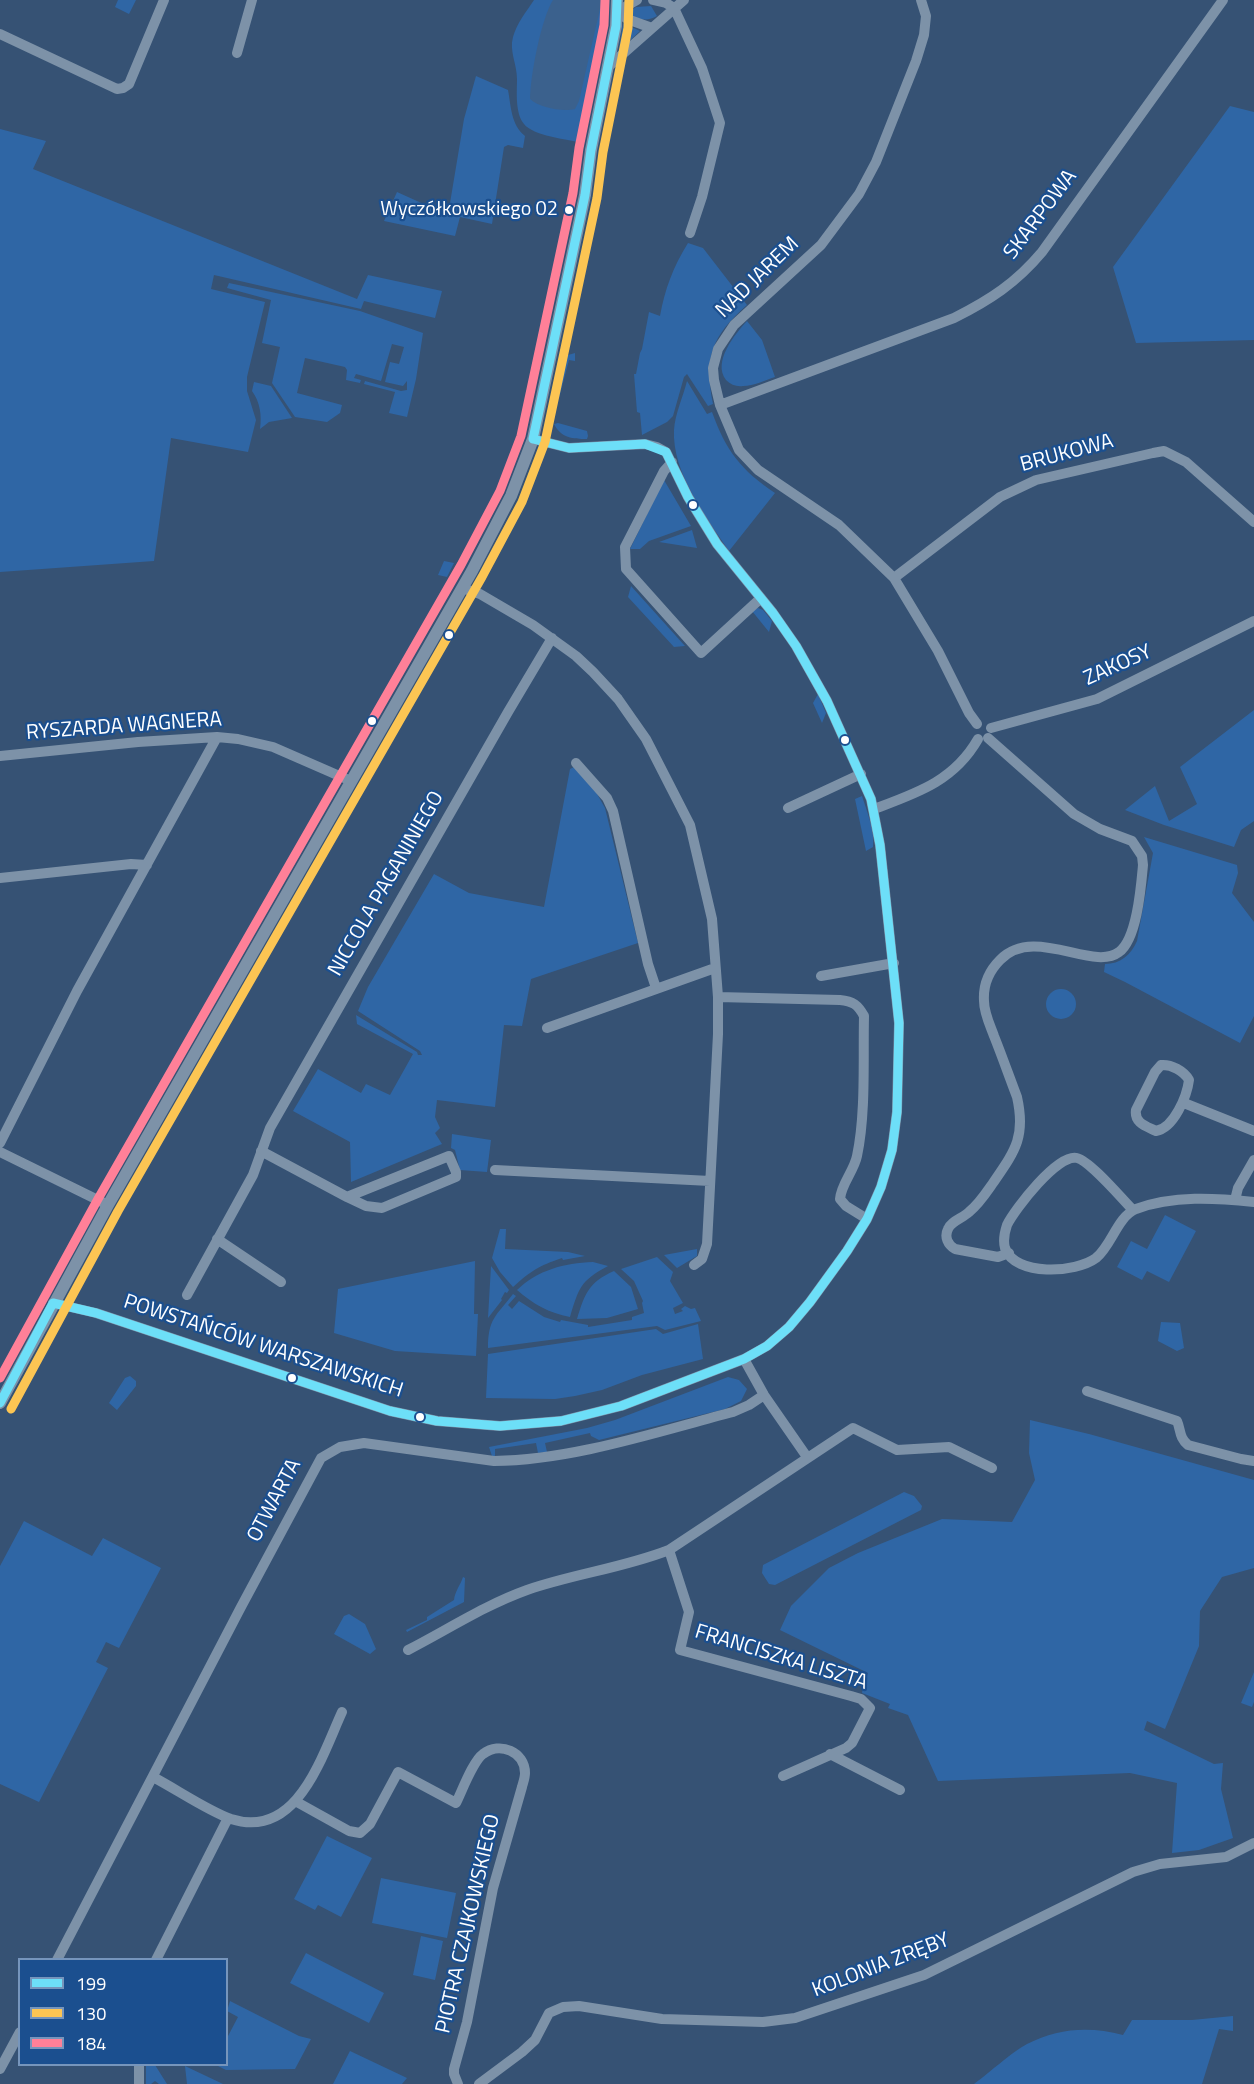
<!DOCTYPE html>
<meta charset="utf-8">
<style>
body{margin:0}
#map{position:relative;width:1254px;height:2084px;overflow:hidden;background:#365274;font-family:"Titillium Web",sans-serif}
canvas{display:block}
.legend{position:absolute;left:18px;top:1958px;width:210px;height:108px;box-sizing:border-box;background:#1b4f8f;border:2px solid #7695bc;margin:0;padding:8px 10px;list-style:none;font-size:18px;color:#fff}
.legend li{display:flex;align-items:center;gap:12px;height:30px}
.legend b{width:30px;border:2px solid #7695bc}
</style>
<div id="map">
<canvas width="1254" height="2084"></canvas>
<ul class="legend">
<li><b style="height:8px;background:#6ddff8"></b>199</li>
<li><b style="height:8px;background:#fcc553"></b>130</li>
<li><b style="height:8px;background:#ff8098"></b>184</li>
</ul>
</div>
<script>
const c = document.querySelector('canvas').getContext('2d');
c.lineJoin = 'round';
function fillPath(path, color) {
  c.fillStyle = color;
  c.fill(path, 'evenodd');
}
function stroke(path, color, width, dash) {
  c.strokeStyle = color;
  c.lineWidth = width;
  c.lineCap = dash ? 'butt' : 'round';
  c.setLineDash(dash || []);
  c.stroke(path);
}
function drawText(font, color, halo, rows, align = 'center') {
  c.font = font + ' "Titillium Web",sans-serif';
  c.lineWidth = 4.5;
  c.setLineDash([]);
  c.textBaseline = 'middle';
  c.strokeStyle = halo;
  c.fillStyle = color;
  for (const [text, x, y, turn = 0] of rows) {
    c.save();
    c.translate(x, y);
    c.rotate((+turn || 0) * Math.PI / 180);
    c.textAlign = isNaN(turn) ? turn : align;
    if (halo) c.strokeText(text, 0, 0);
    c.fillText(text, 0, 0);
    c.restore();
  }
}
fillPath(new Path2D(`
 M118 0H136L129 14 115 7Z
 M534 0H607L602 49 582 143C567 139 533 136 524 124 515 113 517 92 517 79 517 64 509 51 513 37 517 23 526 12 534 0Z
 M651 6 657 16C647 22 639 19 629 15V12L636 7Z
 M623 23 640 31 620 50 619 49Z
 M476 76 508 90C511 106 511 125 525 136L523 148 508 145 504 147 492 224 460 217 455 236 384 221 397 192 448 215 464 119Z
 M1230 106 1254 112V340L1136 343 1113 267Z
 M0 129 46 141 33 169 357 299 368 275 442 291 435 318 364 301 361 309 214 275 211 289 265 302 247 377V391L256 420 248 452 171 438 154 561 0 572Z
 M688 243 703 248 747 305C711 337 704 357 713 404L708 406 687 374 684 377 673 416 667 422 642 435 640 413 637 412 634 374H636L640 353 642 349 649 312 660 316C665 289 673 267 688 243Z
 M229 283 360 311 423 333 416 379 407 417 389 413 395 392 364 384 365 381 401 391 407 390V381L403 386 385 382 390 362 399 364 404 347 392 344 381 381 356 374 354 378 361 380 360 383 346 380 347 370 345 367 305 358 297 393 342 405 340 413 327 422 295 417 272 383 280 347 262 343 271 300 227 288Z
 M747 321 762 340 775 377C765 380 754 386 743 386 737 387 731 385 726 380 712 362 735 334 747 321Z
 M575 353V361L569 360 559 398 555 397 563 361 568 355Z
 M687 381 707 414 712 412C726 451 741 470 775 493L729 551C706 517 672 473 674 430 675 414 683 397 687 381Z
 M254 382 271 386 292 418 269 422 260 429C262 415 260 402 252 391Z
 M558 423 587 431 588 436 587 439C573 439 561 438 554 424Z
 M664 480 691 526 649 541 640 549H630Z
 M692 530 697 548 659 542Z
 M444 561 454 563 447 577 438 575Z
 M631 586 685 646 674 647 628 597Z
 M758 608 763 610 772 621 769 632 752 611Z
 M818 694 826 713 822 723 813 703Z
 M1254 710V821L1241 830 1234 847 1164 825 1125 810 1155 786 1169 821 1197 804 1180 767Z
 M574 767 596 792 605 808 638 943 531 979 522 1026 504 1025 495 1107 437 1100 435 1117 440 1128 435 1133 442 1144 351 1182 350 1142 293 1111 318 1069 361 1093 366 1084 390 1095 413 1054 357 1024 356 1015 417 1052 418 1055H422L420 1051 358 1011 368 987 434 874 469 893 544 907 570 769Z
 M862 796C867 812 875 830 873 847L866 851 855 799Z
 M1144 837 1237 865 1238 873 1232 893 1254 922V1016L1240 1043 1125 982 1104 972 1105 964C1120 964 1131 955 1137 941L1153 853Z
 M1046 1004a15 15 0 1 1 30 0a15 15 0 1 1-30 0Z
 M452 1134 491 1140 487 1172 460 1170 455 1150 451 1148Z
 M1165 1215 1196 1231 1169 1282 1147 1271 1142 1280 1117 1267 1131 1241 1147 1249Z
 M500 1229H506L505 1249 568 1252 585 1256 563 1260 562 1258C538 1266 531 1271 513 1287L500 1272 492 1258Z
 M697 1249V1256L677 1268 664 1255Z
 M657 1257 673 1272 670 1281 683 1303 673 1308 675 1314 683 1311 681 1309 685 1306 691 1309 695 1308 701 1321 665 1330 657 1326 488 1348C488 1319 496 1316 513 1294L516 1296 508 1305 512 1309 519 1301 544 1317 560 1322 561 1320 588 1325V1327L632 1320V1317L644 1313 642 1303 643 1301 634 1281 621 1269Z
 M475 1261 474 1314H478L476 1356 395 1351 334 1333 338 1289Z
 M593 1262 608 1266C580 1281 579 1288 570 1317 549 1313 533 1304 517 1290 538 1270 564 1263 593 1262Z
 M491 1266 509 1290 507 1293 505 1292 501 1299 502 1300 488 1318Z
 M614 1271 631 1287 638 1309 607 1318 577 1319C585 1293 589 1282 614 1271Z
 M1161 1322 1180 1323 1184 1348 1177 1351 1158 1341Z
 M698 1324 703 1359 642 1375 602 1390 575 1396 555 1399 486 1398 488 1354 656 1329 663 1334Z
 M130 1376 136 1381V1386L117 1410 109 1403 125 1378Z
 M728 1377 739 1380 747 1389 741 1401 725 1409 599 1440 591 1436 590 1433 545 1443 547 1452 538 1453 536 1443 495 1449V1456H492L489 1447 587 1428 615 1420Z
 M1030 1420 1089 1434 1254 1480V1568L1222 1577 1200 1611 1199 1646 1165 1729 1147 1721 1144 1730 1214 1764 1223 1763 1221 1789 1233 1838 1199 1850 1172 1853 1177 1783 1130 1773 938 1781 908 1715 888 1708 890 1704 862 1693 864 1681 868 1673 780 1630 791 1606 829 1568 858 1553 942 1519 1012 1522 1035 1480 1029 1453Z
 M904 1492 914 1496 922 1506 921 1510 775 1585 769 1584 762 1573 763 1565Z
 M24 1521 92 1556 103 1538 161 1568 119 1648 106 1642 96 1662 108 1668 39 1802 0 1784V1566Z
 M463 1577 465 1578 464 1602 407 1632 406 1630 427 1620V1617L454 1600C455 1591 460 1586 463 1577Z
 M349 1614 365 1624 376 1649 370 1654 334 1634 344 1616Z
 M1254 1672V1702L1252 1707 1241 1703Z
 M327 1836 372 1858 341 1917 318 1905 315 1910 294 1899Z
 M381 1878 456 1893 447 1938 372 1923Z
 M421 1936 443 1941 435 1980 413 1975Z
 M306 1953 384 1993 369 2023 290 1983Z
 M230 2001 299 2036 311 2039 295 2069 226 2070 216 2065 226 2064 227 2038 238 2017 227 2011Z
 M1233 2016V2031L1219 2029 1202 2084H974C989 2073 1012 2052 1027 2044 1058 2028 1090 2026 1123 2035L1132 2020H1192Z
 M350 2051 407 2078 402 2084H333Z
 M146 2065H155L167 2084H159L155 2081 151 2084H146Z
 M185 2066 223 2084H187Z`), '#2f66a5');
fillPath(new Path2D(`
 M553 0H602L579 101 575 109C562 112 540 108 530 99 530 77 541 19 553 0Z`), '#3b618d');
stroke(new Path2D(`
 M637 0 618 11 627 19 652 28
 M653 0 666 3 674 8
 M921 0 926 16 924 35 916 61 876 162 859 194 821 245 734 325 718 349 713 368 714 380 720 405 739 450 758 470 839 525 894 578 938 651 969 713 977 724
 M674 8 702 68 720 123 702 197 690 233
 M0 34 117 89 123 88 129 84 164 0
 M237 53 252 0
 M608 67 684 0
 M720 405 954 318C990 300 1016 283 1042 252L1223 0
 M672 462 664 471 625 547 626 569 701 653 761 598
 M894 578 1000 497 1036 480 1153 453 1164 451 1186 462 1254 522
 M462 588 480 594 533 625 576 656 593 672 618 699 646 739 690 825 712 919 718 997V1034L707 1244 702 1259 694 1265
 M991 728 1097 699 1254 621
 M988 738 1074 814 1100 829 1132 841 1142 856 1143 865C1141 887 1137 939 1119 952 1093 972 1034 925 1000 960 989 971 983 985 984 1001 984 1013 990 1025 994 1036 1002 1056 1009 1076 1017 1097 1026 1137 1015 1151 993 1183 986 1193 979 1204 969 1212 963 1218 951 1221 948 1229 944 1237 948 1245 955 1249L998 1257 1009 1253
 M0 756 138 742 217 737 238 739 273 747 351 781
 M576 763 607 798 613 811 648 964 656 988
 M788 808 861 774
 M874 809C917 793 954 781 978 739
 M0 878 131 864 147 865
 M821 976 894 963
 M718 997 840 1000C853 1001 858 1005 864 1016 863 1060 866 1113 857 1156 854 1171 841 1184 840 1199L846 1206 867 1219
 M547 1028 715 968
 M1161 1065C1171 1064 1184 1071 1189 1080 1187 1096 1174 1128 1156 1131 1146 1126 1134 1123 1136 1110L1155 1072Z
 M1184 1103 1254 1131
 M0 1143 77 991 217 737
 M261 1151 347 1197 449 1156 456 1172V1177L382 1208 366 1206 347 1197
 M0 1152 108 1205
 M495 1170 710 1181
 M1235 1200 1238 1188 1254 1160
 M1133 1210C1122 1199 1090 1161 1077 1158 1058 1153 1015 1209 1007 1225 1005 1231 1003 1241 1005 1248 1015 1277 1076 1273 1096 1258 1112 1245 1117 1217 1136 1209 1173 1195 1216 1198 1254 1202
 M217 1239 281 1282
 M187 1295 253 1175 270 1128 508 712 552 638
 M53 1303 96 1313 390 1411 437 1421 500 1426 561 1421 621 1406 744 1359 767 1346 789 1327 810 1302 847 1251 867 1219 881 1187 892 1150 897 1112 899 1023 880 845 871 799 827 701 796 646 773 613 717 544 688 497 666 452 657 447 645 444 569 448 533 439
 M744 1359 764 1395 807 1457
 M1087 1391 1177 1421C1181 1430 1179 1438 1188 1445L1241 1459 1254 1461
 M669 1550 689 1612 680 1650 851 1696 861 1699 870 1708 852 1743 846 1748 783 1776
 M408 1650C447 1630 485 1605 527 1590 573 1574 623 1568 669 1550L853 1428 897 1450 949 1447 992 1468
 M830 1754 900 1790
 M153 1777C176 1789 208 1811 231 1819 297 1840 321 1758 342 1712
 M295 1801 349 1831 360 1833 370 1824 398 1772 456 1803C462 1791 473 1761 483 1754 500 1741 525 1752 525 1773 525 1778 523 1783 522 1787L493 1888 467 2022 454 2069V2074L458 2084
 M57 1960 241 1607 321 1458 340 1447 364 1443 494 1461C573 1460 656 1432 733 1412L749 1405 764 1395
 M156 1960 228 1818
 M0 2069 20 2032
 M139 2084V2064
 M479 2084 522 2052 535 2040 549 2013 563 2007 579 2006 662 2019 763 2022 795 2018 924 1975 1133 1872 1160 1864 1226 1857 1254 1843`), '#7d92a8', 10);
stroke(new Path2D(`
 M0 1403 108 1205 472 571 511 496 533 439 585 195 591 150 616 26 617 0`), '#7d92a8', 12);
stroke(new Path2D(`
 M533 439 585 195 591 150 616 26 617 0
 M53 1303 96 1313 390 1411 437 1421 500 1426 561 1421 621 1406 744 1359 767 1346 789 1327 810 1302 847 1251 867 1219 881 1187 892 1150 897 1112 899 1023 880 845 871 799 827 701 796 646 773 613 717 544 688 497 666 452 645 444 569 448 533 439
 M0 1403 53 1303`), '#6ddff8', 9);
stroke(new Path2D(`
 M11 1409 118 1211 482 577 522 502 545 442 597 198 603 152 628 28 629 0`), '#fcc553', 9);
stroke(new Path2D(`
 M0 1378 98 1199 461 565 500 491 521 436 573 193 579 148 604 25 605 0`), '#ff8098', 9);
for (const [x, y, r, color] of [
 [569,210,5,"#fff"],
 [693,505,5,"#fff"],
 [449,635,5,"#fff"],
 [372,721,5,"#fff"],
 [845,740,5,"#fff"],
 [292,1378,5,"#fff"],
 [420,1417,5,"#fff"]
]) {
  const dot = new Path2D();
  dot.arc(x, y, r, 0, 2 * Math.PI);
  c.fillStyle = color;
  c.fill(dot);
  stroke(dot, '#1b4f8f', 2);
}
drawText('20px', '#fff', '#1b4f8f', [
 ["Wyczółkowskiego 02",558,210]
], 'right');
drawText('21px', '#fff', '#1b4f8f', [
 ["SKARPOWA",1041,215,-53],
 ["NAD JAREM",758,278,-44],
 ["BRUKOWA",1067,454,-15],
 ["ZAKOSY",1118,666,-24],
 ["RYSZARDA WAGNERA",124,727,-4],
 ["NICCOLA PAGANINIEGO",387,884,-60],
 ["POWSTAŃCÓW WARSZAWSKICH",263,1347,18],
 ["OTWARTA",275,1501,-62],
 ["FRANCISZKA LISZTA",781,1658,17],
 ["PIOTRA CZAJKOWSKIEGO",469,1924,-77],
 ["KOLONIA ZRĘBY",881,1966,-21]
]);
</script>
